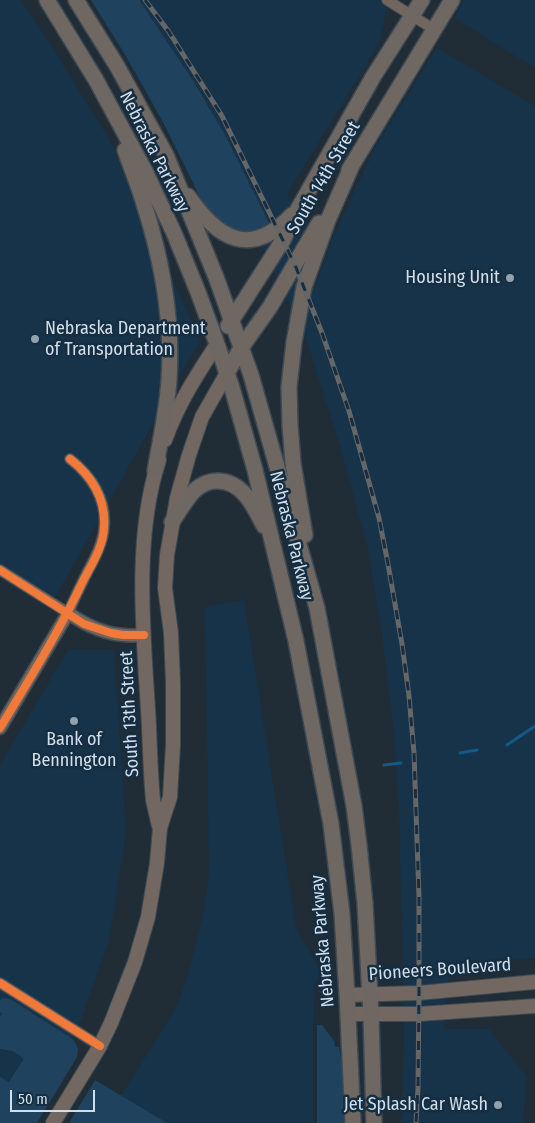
<!DOCTYPE html>
<style>
body{margin:0}
#map{position:relative;width:535px;height:1123px;overflow:hidden;background:#202d37;font-family:"Fira Sans Condensed",sans-serif}
canvas{display:block}
.scale{position:absolute;left:10px;top:1090px;width:85px;height:22px;box-sizing:border-box;border:2px solid #d1dfec;border-top:0;padding-left:6px;font-size:15px;line-height:18px;white-space:nowrap;color:#d1dfec;-webkit-text-stroke:4px #162e41;paint-order:stroke}
</style>
<div id="map">
<canvas width="535" height="1123"></canvas>
<div class="scale">50 m</div>
</div>
<script>
const c = document.querySelector('canvas').getContext('2d');
c.lineJoin = 'round';
function fillPath(path, color) {
  c.fillStyle = color;
  c.fill(path, 'evenodd');
}
function stroke(path, color, width, dash) {
  c.strokeStyle = color;
  c.lineWidth = width;
  c.lineCap = dash ? 'butt' : 'round';
  c.setLineDash(dash || []);
  c.stroke(path);
}
function drawText(font, color, halo, rows, align = 'center') {
  c.font = font + ' "Fira Sans Condensed",sans-serif';
  c.lineWidth = 5;
  c.setLineDash([]);
  c.textBaseline = 'middle';
  c.strokeStyle = halo;
  c.fillStyle = color;
  for (const [text, x, y, turn = 0] of rows) {
    c.save();
    c.translate(x, y);
    c.rotate((+turn || 0) * Math.PI / 180);
    c.textAlign = isNaN(turn) ? turn : align;
    if (halo) c.strokeText(text, 0, 0);
    c.fillText(text, 0, 0);
    c.restore();
  }
}
fillPath(new Path2D(`
 M0 0H21L49 42 109 139 200 340 52 603 0 570Z
 M129 0H388L380 42 288 193 316 284 332 240 363 173 377 144 437 48 535 106V958L450 964 444 1029H489L527 1077 523 1123H401L404 1031 399 811 393 722 381 626 367 545 340 446 306 339 260 242Z
 M465 0H535V68L454 18Z
 M244 600 296 928 320 970 321 974 315 983 313 1027V1123H104L170 1018 178 1003 188 975 204 911 209 870 205 607Z
 M68 650H114L126 834 109 940 77 1031 22 1123H0V764Z`), '#163349');
fillPath(new Path2D(`
 M91 0H139L192 79 225 135 270 225 254 233 239 231 230 229 216 218 210 211 200 197 165 126 139 79 124 53Z
 M3 998 10 999 73 1039 78 1048 77 1057 37 1123H0V1077L9 1082 23 1060 22 1057 13 1051 0 1049V1017L2 1014 0 1012V1000Z
 M317 1025H322L334 1041 335 1047H339L345 1087 346 1123H317Z
 M95 1080 167 1123H69Z`), '#1f435e');
stroke(new Path2D(`
 M507 745 535 726
 M460 753 477 750
 M384 765 401 763`), '#115a87', 3);
const minor = new Path2D(`
 M387 0 435 30
 M0 570 68 613C74 599 81 585 88 571 95 558 103 543 104 528 107 500 92 476 70 459
 M0 983 100 1046`);
const tertiary = new Path2D(`
 M0 728 68 613C84 624 103 634 124 635 130 636 137 635 144 635`);
const secondary = new Path2D(`
 M165 440C178 404 196 376 217 344
 M159 460C134 536 143 630 148 709 150 739 150 770 153 800 155 809 157 818 159 826
 M347 995 419 993 535 982
 M348 1014H419L535 1006
 M53 1123 100 1046 111 1023 135 962 148 917 157 863 160 828 170 797 173 745V683L171 633 165 588 167 555 177 498 189 455 202 417 227 373`);
const primary = new Path2D(`
 M47 0 96 80 145 171 174 233 198 292 217 344 232 388 255 470 296 641 331 824 342 914 347 995 353 1123
 M76 0 117 66 166 155 216 277 251 375 317 608 354 806 359 845 365 904 371 1015 374 1123
 M125 150C131 168 139 186 144 204 162 260 173 321 169 380 167 411 160 441 155 471
 M349 170 452 0
 M188 196C218 239 250 259 292 215
 M228 326 283 240 297 211 373 77 422 0
 M227 373 241 348 270 307 319 223
 M172 522C179 512 186 499 195 490 201 485 208 481 216 481 242 480 254 506 264 526
 M305 535 293 463 290 425 289 387 294 342 304 287 328 220 353 163`);
stroke(minor, '#3e4952', 12);
stroke(tertiary, '#3e4952', 15);
stroke(secondary, '#3e4952', 16);
stroke(primary, '#3e4952', 18);
stroke(minor, '#72655d', 10);
stroke(tertiary, '#72655d', 12);
stroke(secondary, '#726861', 14);
stroke(primary, '#6f6762', 15);
const rail = new Path2D(`
 M145 0 169 32 222 116 295 265 322 333 349 411 379 518 388 564 402 644 409 696 414 753 419 897V993L418 1088 416 1123`);
stroke(rail, '#666667', 5);
stroke(rail, '#162e41', 3, [9]);
stroke(new Path2D(`
 M0 570 84 624 111 633 123 635H144
 M0 728C29 680 59 632 83 581 92 564 103 547 104 528 106 499 92 476 70 459
 M0 983 100 1046`), '#f17a3a', 8);
for (const [x, y, r, color] of [
 [510,278,5,"#93a1ad"],
 [35,339,5,"#93a1ad"],
 [74,721,5,"#93a1ad"],
 [498,1105,5,"#93a1ad"]
]) {
  const dot = new Path2D();
  dot.arc(x, y, r, 0, 2 * Math.PI);
  c.fillStyle = color;
  c.fill(dot);
  stroke(dot, '#162e41', 2);
}
drawText('18px', '#d1dfec', '#162e41', [
 ["Nebraska Parkway",154,152,63],
 ["South 14th Street",324,178,-60],
 ["Nebraska Parkway",291,536,76],
 ["South 13th Street",130,714,-93],
 ["Nebraska Parkway",323,941,-95],
 ["Pioneers Boulevard",440,970,-4]
]);
drawText('18px', '#d1dfec', '#162e41', [
 ["Housing Unit",500,278],
 ["Nebraska Department",45,329,"left"],
 ["of Transportation",45,350,"left"],
 ["Bank of",74,740,"center"],
 ["Bennington",74,761,"center"],
 ["Jet Splash Car Wash",488,1105]
], 'right');
</script>
